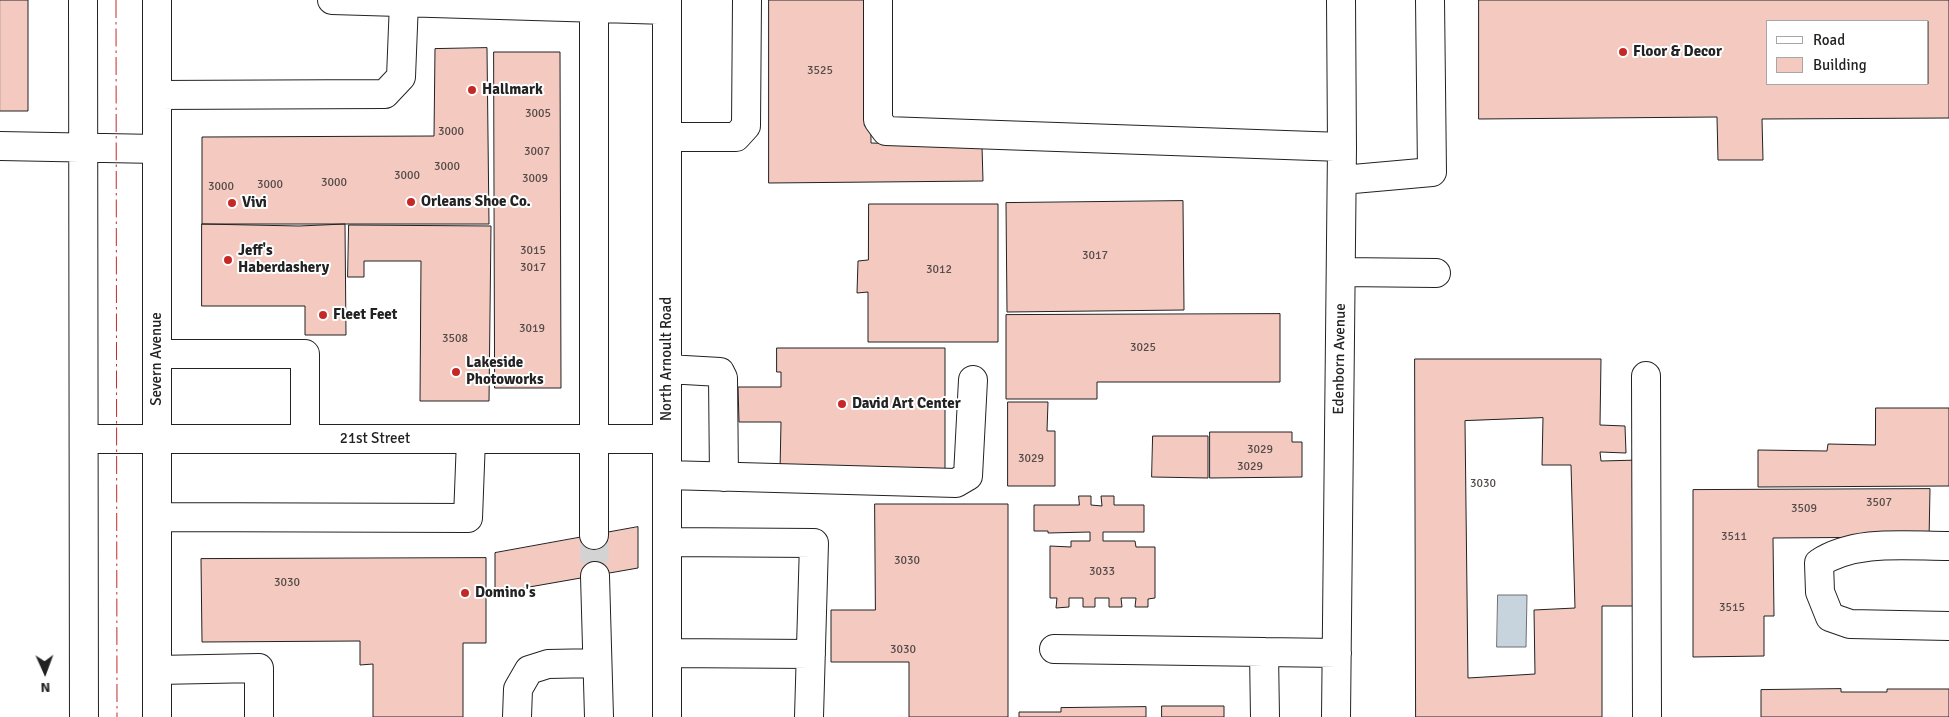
<!DOCTYPE html>
<style>
body{margin:0}
#map{position:relative;width:1949px;height:717px;overflow:hidden;background:#fff;font-family:Signika,sans-serif}
canvas{display:block}
.legend{position:absolute;left:1766px;top:20px;width:162px;height:65px;box-sizing:border-box;background:#fff;border:1px solid #a7a7a7;margin:0;padding:6px 9px;list-style:none;font-size:15px;color:#222}
.legend li{display:flex;align-items:center;gap:10px;height:25px}
.legend b{width:25px;border:1px solid #a7a7a7}
.north{position:absolute;left:20px;top:647px;width:50px;height:50px;-webkit-text-stroke:4px #fff;paint-order:stroke;rotate:178deg;font-size:14px;font-weight:700;line-height:20px;text-align:center;color:#222}
.north::after{content:'';display:block;margin:auto;width:18px;height:22px;background:#222;clip-path:polygon(50% 0,100% 100%,50% 72%,0 100%)}
</style>
<div id="map">
<canvas width="1949" height="717"></canvas>
<ul class="legend">
<li><b style="height:6px;background:#fff"></b>Road</li>
<li><b style="height:14px;background:#f3c9c0"></b>Building</li>
</ul>
<div class="north">N</div>
</div>
<script>
const c = document.querySelector('canvas').getContext('2d');
c.lineJoin = 'round';
function fillPath(path, color) {
  c.fillStyle = color;
  c.fill(path, 'evenodd');
}
function stroke(path, color, width, dash) {
  c.strokeStyle = color;
  c.lineWidth = width;
  c.lineCap = dash ? 'butt' : 'round';
  c.setLineDash(dash || []);
  c.stroke(path);
}
function drawText(font, color, halo, rows, align = 'center') {
  c.font = font + ' Signika,sans-serif';
  c.lineWidth = 4;
  c.setLineDash([]);
  c.textBaseline = 'middle';
  c.strokeStyle = halo;
  c.fillStyle = color;
  for (const [text, x, y, turn = 0] of rows) {
    c.save();
    c.translate(x, y);
    c.rotate((+turn || 0) * Math.PI / 180);
    c.textAlign = isNaN(turn) ? turn : align;
    if (halo) c.strokeText(text, 0, 0);
    c.fillText(text, 0, 0);
    c.restore();
  }
}
const water = new Path2D(`
 M1498 595H1527L1526 647H1497Z`);
fillPath(water, '#c7d3dd');
stroke(water, '#6f6f6f', 1);
const building = new Path2D(`
 M0 0H28V111H0Z
 M769 0H870L871 143 982 146 983 181 769 183Z
 M1479 0H1949V118L1762 119 1763 160H1718L1717 117 1479 119ZM1768 21H1928V84H1768Z
 M487 48 489 224H202V137L434 136 435 49Z
 M494 52H560L561 388H495Z
 M1183 201 1184 310 1007 312 1006 203Z
 M869 204H998V342H868V292L857 293 858 261 868 260Z
 M202 224 299 226 345 224 346 335H305V306H202Z
 M349 225 491 226 489 401H420L421 261H364V277H348Z
 M1280 314V382H1097V399H1006V315Z
 M777 348H945V471H780L781 422H739L738 387H781V372H777Z
 M1415 359H1601L1600 425 1625 426 1626 453 1600 452 1601 461 1640 460 1641 606H1602V717H1416ZM1543 418 1542 465H1571L1575 608 1534 610 1535 674 1468 678 1465 421Z
 M1008 402H1048L1047 431H1055V486H1008Z
 M1876 408H1949V486L1758 487V450L1827 451 1828 444 1875 445Z
 M1210 432H1292V442H1302V477L1210 478Z
 M1153 436H1208V478L1152 477Z
 M1930 489 1929 541 1907 537 1773 538 1774 616H1764V656L1693 657V490Z
 M1079 496H1091V505L1102 506 1101 496H1114V505H1144V532H1103V541H1135L1136 547H1155V598L1148 599V607H1135L1136 598H1121L1122 607H1109V598H1095V607H1083V598H1069V607L1056 608 1057 598H1050V546L1071 547V541H1090V532L1048 533V531H1034V505H1079Z
 M875 504H1008V717H909V662H831V610H875Z
 M638 527V568L495 593V553Z
 M486 558V643H463V717H373V664L360 665V641L202 642 201 559Z
 M1841 689V692H1887V689H1949V717H1761V690Z
 M1162 706H1224V717H1162Z
 M1146 707V717H1019V712H1061V708Z`);
fillPath(building, '#f3c9c0');
stroke(building, '#222', 1);
stroke(new Path2D(`
 M594 535 595 576`), '#d3d3d3', 28, [28, 14]);
const minor = new Path2D(`
 M83 0 84 717
 M157 0V717
 M332 0 667 10
 M878 0V120L886 131 1342 147
 M594 8V535
 M157 95 385 94 401 77 404 2
 M667 137H736L746 126 747 0
 M0 146 157 149
 M1342 180 1432 172 1430 0
 M1341 272 1436 273
 M157 354H305V439
 M667 369 720 372 723 378 724 477
 M1646 376 1647 717
 M84 439H667
 M667 475 956 483 968 476 973 380
 M157 517 468 518 471 439
 M667 542 814 543 809 717
 M1949 546C1907 546 1856 539 1819 563L1820 592 1830 617 1850 624 1949 626
 M595 576 599 717
 M1054 649 1264 652
 M667 653 811 654
 M157 670 259 668V717
 M517 717 518 689 529 670 548 664 597 663
 M667 717V0
 M1265 717 1264 652 1337 653
 M1336 717 1342 147 1341 0`);
stroke(minor, '#222', 30);
stroke(minor, '#fff', 28);
stroke(new Path2D(`
 M116 0 117 717`), '#c62828', 1, [18, 4, 2.5, 4]);
for (const [x, y, r, color] of [
 [1623,52,5,"#c62828"],
 [472,90,5,"#c62828"],
 [411,202,5,"#c62828"],
 [232,203,5,"#c62828"],
 [228,260,5,"#c62828"],
 [323,315,5,"#c62828"],
 [456,372,5,"#c62828"],
 [842,404,5,"#c62828"],
 [465,593,5,"#c62828"]
]) {
  const dot = new Path2D();
  dot.arc(x, y, r, 0, 2 * Math.PI);
  c.fillStyle = color;
  c.fill(dot);
  stroke(dot, '#fff', 2);
}
drawText('12px', '#564c4a', null, [
 ["3525",820,71],
 ["3005",538,114],
 ["3000",451,132],
 ["3007",537,152],
 ["3000",447,167],
 ["3000",407,176],
 ["3009",535,179],
 ["3000",334,183],
 ["3000",270,185],
 ["3000",221,187],
 ["3015",533,251],
 ["3017",1095,256],
 ["3017",533,268],
 ["3012",939,270],
 ["3019",532,329],
 ["3508",455,339],
 ["3025",1143,348],
 ["3029",1260,450],
 ["3029",1031,459],
 ["3029",1250,467],
 ["3030",1483,484],
 ["3507",1879,503],
 ["3509",1804,509],
 ["3511",1734,537],
 ["3030",907,561],
 ["3033",1102,572],
 ["3030",287,583],
 ["3515",1732,608],
 ["3030",903,650]
]);
drawText('bold 15px', '#222', '#fff', [
 ["Floor & Decor",1633,52],
 ["Hallmark",482,90],
 ["Orleans Shoe Co.",421,202],
 ["Vivi",242,203],
 ["Jeff's",238,251],
 ["Haberdashery",238,268],
 ["Fleet Feet",333,315],
 ["Lakeside",466,363],
 ["Photoworks",466,380],
 ["David Art Center",852,404],
 ["Domino's",475,593]
], 'left');
drawText('15px', '#222', '#fff', [
 ["Severn Avenue",157,359,-90],
 ["North Arnoult Road",667,359,-90],
 ["Edenborn Avenue",1340,359,-89],
 ["21st Street",375,439]
]);
</script>
